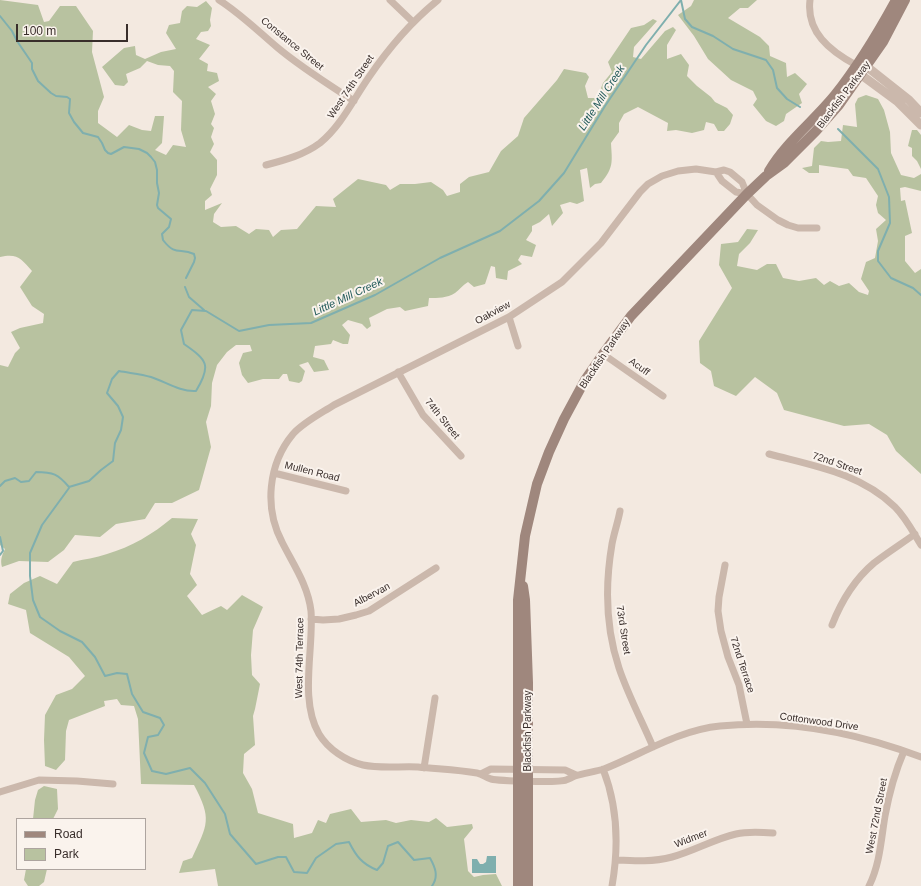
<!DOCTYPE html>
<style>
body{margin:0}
#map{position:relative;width:921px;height:886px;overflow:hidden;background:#f3e9e0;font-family:Arial,sans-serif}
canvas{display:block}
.legend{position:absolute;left:16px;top:818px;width:130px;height:52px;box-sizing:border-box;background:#faf3ed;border:1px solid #ada49f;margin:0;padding:5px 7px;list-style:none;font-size:12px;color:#392e2b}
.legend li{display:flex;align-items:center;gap:8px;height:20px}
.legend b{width:20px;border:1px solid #ada49f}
.scale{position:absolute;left:16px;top:24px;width:112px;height:18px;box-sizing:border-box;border:2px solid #392e2b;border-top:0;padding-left:5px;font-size:12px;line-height:14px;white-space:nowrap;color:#392e2b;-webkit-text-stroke:3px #faf3ed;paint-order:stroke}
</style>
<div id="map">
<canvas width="921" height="886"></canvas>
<ul class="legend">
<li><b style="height:5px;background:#9f877d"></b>Road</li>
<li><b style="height:11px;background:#b8c2a0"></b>Park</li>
</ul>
<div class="scale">100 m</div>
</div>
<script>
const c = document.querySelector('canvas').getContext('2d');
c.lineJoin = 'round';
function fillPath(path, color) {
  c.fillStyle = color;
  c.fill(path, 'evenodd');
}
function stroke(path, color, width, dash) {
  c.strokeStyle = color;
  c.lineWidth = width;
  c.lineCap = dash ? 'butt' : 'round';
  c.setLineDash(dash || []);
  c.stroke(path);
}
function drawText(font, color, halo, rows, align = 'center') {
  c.font = font + ' Arial,sans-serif';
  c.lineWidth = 4;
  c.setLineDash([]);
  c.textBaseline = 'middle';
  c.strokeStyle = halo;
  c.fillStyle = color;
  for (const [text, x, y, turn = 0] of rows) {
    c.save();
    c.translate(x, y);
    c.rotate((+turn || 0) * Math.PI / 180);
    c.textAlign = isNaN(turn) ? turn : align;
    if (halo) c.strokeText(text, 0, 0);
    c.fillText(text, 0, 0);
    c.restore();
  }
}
fillPath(new Path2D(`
 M0 0 38 5 44 22 49 21 60 6H76L93 31 92 52 104 97 98 111V123L117 137 129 125 142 130 151 131 155 116H164L162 143 155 150 166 155 173 145 186 147 181 130 182 101 173 92 174 71 170 66 158 65 147 61 140 68 126 74 128 82 124 86 115 85 102 67 124 48 135 46 136 55 145 59 161 52 176 49 166 33 169 25 180 23 182 11 187 6 197 7 206 1 212 8 210 20 211 26 208 31 201 32 196 39 210 45 199 59 208 64 207 71 217 73 219 81 208 87 216 94 211 101 215 114 211 124 214 128 211 137 214 144 210 152 217 160V175L210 189 212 195 205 201V210L222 203 214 214 213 222 221 227 236 226 249 234 256 229 269 230 273 237 281 230 297 229 316 206 336 207 333 199 358 179 386 185 390 190 400 184H415L431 182 443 190 447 196 460 192V184L469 177 489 172 501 151 518 136 524 118 557 80 564 69 586 73 589 77 585 86 588 98H597L603 83 612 72 608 62 631 28 644 25 653 19 657 21 634 47 633 57 641 59 665 31 673 27 676 30 667 45V59L681 54 689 65 687 76 697 86 711 97 715 102 727 108 733 115 730 124 724 131H718L714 124 706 122 704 130 692 133 676 130 667 131 668 123 638 107 624 114 619 123V132L611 143C612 162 614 167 601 183L595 184 590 188 587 168 580 170 584 201 577 204 570 202 560 205 563 213 552 226 549 214 540 222 532 226V231L526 240 536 245 532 257 521 255 518 260 522 264 508 271 507 280 496 278 495 267 491 266 485 284 474 287 468 282C463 285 459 290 455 293 447 298 438 298 429 298L428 306 405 311 400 307 387 309 369 318 371 326 367 329 362 324 348 320 342 325 350 335 348 344H343L333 340 331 344 315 346 313 357 324 360 329 370 314 372 308 362 299 365 305 371 302 381 299 383 289 381 287 374H283L279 379H263L248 383 242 375 239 363 243 353 252 351 250 345H236L227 352 217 365 212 383 211 406 206 422 211 447 199 490 172 503H155L145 519 116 524 100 537 75 535 64 550 48 562 19 561 2 567C0 560 2 555 5 549L0 545V365L8 367 15 353 20 348 11 332 20 328 43 323 44 314 32 306 20 287 32 271C21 259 18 253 0 257Z
 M694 0H757L748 8H740L728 18 760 37 769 46 770 56 786 63 787 77 795 73 807 84 799 94 802 103 786 114 784 121 776 126 766 121 753 105 757 99 753 91 731 80 708 59 694 36 678 15 691 6Z
 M866 95 878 99 884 110 890 132 891 153 901 175 914 178 921 174V191L905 187 900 188 901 201 905 200 912 233 905 236V261L915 273 921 269V474L896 451 887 435 869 424 844 426 784 410 777 393 755 377 736 396 714 386 711 371 700 363 699 341 732 288 719 265 721 244 738 242 747 229 758 230 750 243 739 254 737 266 757 270 767 264H776L783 278 799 281 816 278 824 285 830 281 839 286 849 283 859 292 868 295 869 291 861 279 866 262 875 258 878 241 876 229 886 220 878 213 876 205 878 196 866 178 853 176 848 169 819 165V173H809L802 168 812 166 814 148 821 141 828 142 841 141 843 125 857 127 855 104 858 98Z
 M912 130H917L921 135V169L917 161 912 156V148L908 146Z
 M172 518 198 519 191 534 196 545 190 574 197 585 187 596 202 615 221 606 227 610 242 595 263 607 253 630 251 655 252 675 260 684 255 709 253 716 255 745 244 754 243 773 252 789 258 813 293 824 294 838 312 833 318 820 326 823 330 814 351 809 361 822 386 820 396 823 411 820 429 822 436 818 447 827 472 824 473 828 464 839 468 871 474 877 483 875 496 874 502 886H218L215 869 179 873 183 861 192 858C208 824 212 819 194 785L141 784 138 719 134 706 121 705 117 699 104 701 105 706 69 720 66 731 65 760 56 770 45 766 44 740 45 715 56 695 72 689 85 676 69 657 30 633 26 610 8 604 10 594 24 583 40 576 57 584 73 562C84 559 96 558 107 554 131 547 153 534 172 518Z
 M44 786 57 789 58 809 53 819H33L35 800 38 790Z
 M26 869H47L44 882 39 886H28L24 880Z`), '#b8c2a0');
fillPath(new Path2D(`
 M487 856H496V873H472V859H477L480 864H483L486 862Z`), '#7fafae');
stroke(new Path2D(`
 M681 0 685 19 692 27 713 36 733 49 766 60 773 70 777 88 787 99 800 107
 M0 16 12 31 17 41 32 63V69L38 81 51 93 56 96 67 97 70 99 69 113 74 122 83 133 98 137 102 143 105 150 108 153 111 154 124 147 139 149 147 153 151 157 155 162 157 170V183L159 193 157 205 158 208 171 219 169 227 162 234 163 240C176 257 180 247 194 254L195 258 194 262 186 278
 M838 129 878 169 889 197 890 223 878 251V261L891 278 913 288 921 295
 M185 287 189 297 204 310
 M0 486 5 481 15 478 21 482 29 481 36 472C53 472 58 474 69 487L89 481 101 470 113 461 115 443 121 430 123 417 118 406 107 393 112 379 119 371C129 373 141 374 151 377 166 382 180 392 196 391 212 365 207 360 184 344L181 330 192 310 206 311 239 331 269 325 311 323 375 295 440 258 500 231 539 201 564 173 605 106 646 45 681 0
 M69 488 42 525 30 553V576L33 600 40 617 60 631 82 642 95 657 105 676 117 673 127 674 132 694 143 712 160 718 164 725 158 735 148 737 144 753 152 771 166 774 190 768 205 783 225 814 230 834 256 864 278 857H286L294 872 307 873 316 858 336 844 349 842C356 856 362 864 377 870L383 863 388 846 398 842 414 860 430 858C435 867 439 876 432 886
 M0 537 3 551 0 555`), '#7fafae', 2);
stroke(new Path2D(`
 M219 0C241 14 259 32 278 48 302 68 328 84 354 101
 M390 0 413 22
 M810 0C806 32 830 51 856 65
 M266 165C285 160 304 155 320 143 341 126 353 100 369 77 388 49 411 22 438 0
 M716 172 722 181 736 192 747 194
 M817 228H798L788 225 778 220 757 205 747 194 742 182 730 172 724 170 716 172 696 169 678 171 662 176 648 184 640 192 601 243 562 282 509 317 334 405C320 414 304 422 293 434 268 464 264 508 282 542 293 564 308 585 311 611 314 648 299 700 319 734 328 749 346 761 363 765 381 769 400 766 418 767 437 769 458 770 477 773 483 774 486 778 491 779 499 781 559 783 566 780 569 779 572 777 575 776 584 773 594 772 604 769 642 754 679 730 720 726 789 719 858 733 921 757
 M509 317 518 346
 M603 354 663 396
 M398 372 423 415 461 456
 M769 454C814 466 860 473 895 507 906 518 913 532 921 545
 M274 473 346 491
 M620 511C618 522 614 533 612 544 605 585 606 629 619 668 628 695 642 721 653 747
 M725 565 719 597 718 611 721 631 728 657 739 685 747 724
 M311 619 323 620 339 619 356 615 369 611 436 568
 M832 625C841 602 855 579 874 563 887 553 901 544 915 534
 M424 768 435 698
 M603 769C618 807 619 846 612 886
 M481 774 491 769 565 770 576 775
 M0 792 39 780 77 781 113 784
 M616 860C635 861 653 862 672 857 694 851 714 839 736 834 748 831 761 832 773 833
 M869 886C880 864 881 840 885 816 889 794 895 772 904 751`), '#cbb8ac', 7);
stroke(new Path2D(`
 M859 65 866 66 909 100 921 113
 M857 68 860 74 898 102 921 125`), '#cbb8ac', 9);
stroke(new Path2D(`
 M769 171C786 142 814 121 835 95 858 66 878 33 896 0
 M523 586 525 600 528 683V886
 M518 886V600L525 536 537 484 549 452 564 419 585 380 603 354 631 316 747 194 766 176 784 163 816 131 839 105 883 42 905 0`), '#9f877d', 10);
drawText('10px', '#392e2b', '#faf3ed', [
 ["Constance Street",292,44,39],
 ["West 74th Street",351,87,-56],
 ["Blackfish Parkway",844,95,-53],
 ["Oakview",493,313,-28],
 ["Blackfish Parkway",605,354,-56],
 ["Acuff",639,367,35],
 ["74th Street",442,419,51],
 ["72nd Street",837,464,19],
 ["Mullen Road",312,472,14],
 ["Albervan",372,595,-28],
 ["73rd Street",623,630,81],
 ["West 74th Terrace",300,658,-89],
 ["72nd Terrace",742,665,72],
 ["Cottonwood Drive",819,722,8],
 ["Blackfish Parkway",528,731,-90],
 ["West 72nd Street",877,816,-79],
 ["Widmer",691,839,-21]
]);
drawText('italic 11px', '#215a5a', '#faf3ed', [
 ["Little Mill Creek",602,98,-57],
 ["Little Mill Creek",348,297,-25]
]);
</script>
